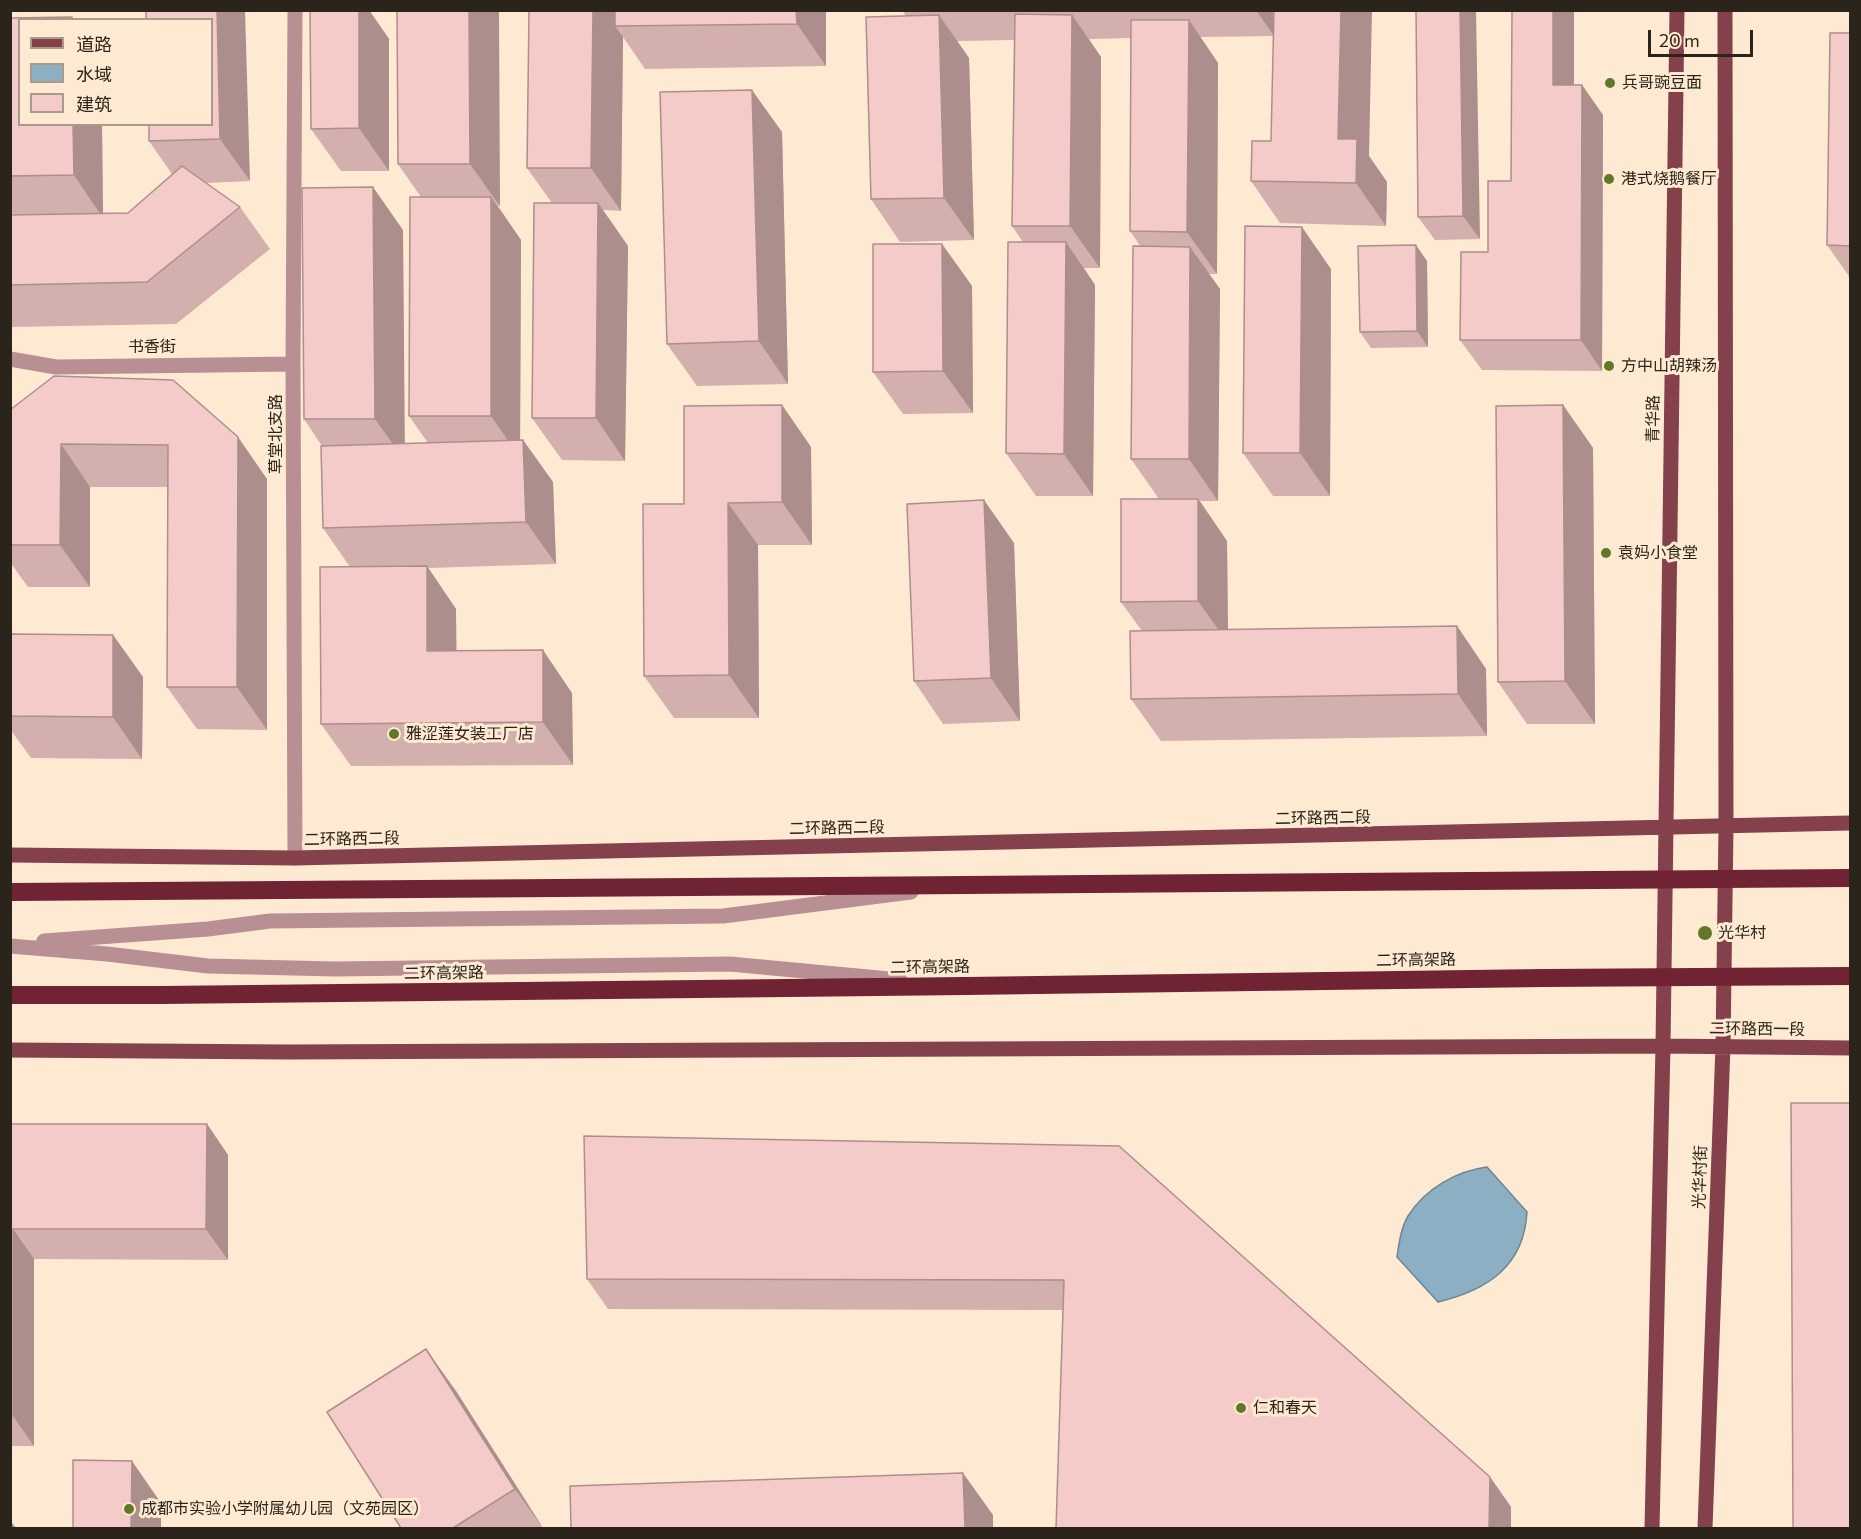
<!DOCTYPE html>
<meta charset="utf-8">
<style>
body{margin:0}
#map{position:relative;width:1861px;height:1539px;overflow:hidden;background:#feead2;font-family:Commissioner,"Noto Sans SC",sans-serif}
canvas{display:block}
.frame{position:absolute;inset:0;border:12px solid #2b241b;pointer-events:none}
.legend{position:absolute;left:18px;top:18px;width:195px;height:108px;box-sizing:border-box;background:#feead2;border:2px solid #aa9b89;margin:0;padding:8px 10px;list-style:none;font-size:18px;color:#2b241b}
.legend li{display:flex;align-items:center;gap:12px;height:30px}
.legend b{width:30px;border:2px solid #aa9b89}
.scale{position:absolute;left:1648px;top:30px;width:105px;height:27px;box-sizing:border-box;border:3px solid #2b241b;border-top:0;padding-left:8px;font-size:18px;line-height:21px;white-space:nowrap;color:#2b241b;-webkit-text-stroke:4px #feead2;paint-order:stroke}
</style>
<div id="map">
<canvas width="1861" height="1539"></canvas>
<div class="frame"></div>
<ul class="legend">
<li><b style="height:8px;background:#84414b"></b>道路</li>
<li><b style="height:16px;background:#8cafc4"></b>水域</li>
<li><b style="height:16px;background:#f5cbc9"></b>建筑</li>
</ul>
<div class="scale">20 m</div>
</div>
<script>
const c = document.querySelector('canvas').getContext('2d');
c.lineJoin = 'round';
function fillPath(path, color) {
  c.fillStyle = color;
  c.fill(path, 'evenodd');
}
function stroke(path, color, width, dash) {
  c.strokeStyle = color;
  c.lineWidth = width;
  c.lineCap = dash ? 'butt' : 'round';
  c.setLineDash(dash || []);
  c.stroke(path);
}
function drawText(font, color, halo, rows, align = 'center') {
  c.font = font + ' Commissioner,"Noto Sans SC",sans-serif';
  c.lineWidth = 6;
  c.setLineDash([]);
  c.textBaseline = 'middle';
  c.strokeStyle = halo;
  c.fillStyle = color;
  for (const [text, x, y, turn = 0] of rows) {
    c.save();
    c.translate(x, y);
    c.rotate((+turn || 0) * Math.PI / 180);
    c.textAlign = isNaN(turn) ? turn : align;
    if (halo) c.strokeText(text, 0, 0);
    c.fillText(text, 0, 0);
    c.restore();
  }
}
const water = new Path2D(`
 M1487 1167 1527 1212C1524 1266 1488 1290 1438 1302L1397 1257C1399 1243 1401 1228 1408 1216 1425 1189 1456 1171 1487 1167Z`);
fillPath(water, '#8cafc4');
stroke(water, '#6f8591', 1.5);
stroke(new Path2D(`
 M295 10 293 364 295 858
 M10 359 56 367 293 364
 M44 941 208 929 270 921 723 916 911 892
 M10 946 107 954 208 966 335 969 730 964 900 980`), '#b89094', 15);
stroke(new Path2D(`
 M10 855 295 858 1850 823
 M10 1050 288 1052 1663 1046 1850 1048
 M1652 1528 1663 1046 1677 10
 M1705 1528 1723 1046 1726 827 1725 10`), '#84414b', 15);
stroke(new Path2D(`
 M10 892 965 885
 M10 995H162L966 986`), '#702332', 18);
stroke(new Path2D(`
 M965 885 1850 878
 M966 986 1543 978 1850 976`), '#702332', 18);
fillPath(new Path2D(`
 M310 10H369L389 39V171H341L311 129Z
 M397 10 500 206H498L521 240 520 440H523L553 482 556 564 428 568 456 609V651L572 693 573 765 351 766 321 724 350 567 323 528 322 446 304 419 403 230 404 443H428L409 416 421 197 398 164Z
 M529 10H826V66L645 69 623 37 621 211 603 210 628 246 625 461 562 460 532 418 552 203 527 168Z
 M902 10H1273L1274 36 1200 37 1218 63 1217 274H1209L1220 289 1218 501H1200L1227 541 1228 630 1457 626 1486 669 1487 736 1161 741 1131 699 1142 631 1121 602 1159 499 1131 459 1141 247 1130 231 1131 38 1089 39 1101 57 1100 268H1084L1095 285 1093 496H1036L1006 453 1023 242 1012 226 1014 40 957 41 969 58 974 240 900 242 871 199 906 16Z
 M1416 10 1480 239 1435 240 1418 217Z
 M1512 10H1574V85H1582L1603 115 1602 371 1482 370 1460 340 1511 181Z
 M72 17 74 20H20V124H102L103 214 128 213 172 174 149 141 212 124 250 181 206 183 240 207 270 249 176 324 10 327V215H14L10 210V18Z
 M1851 33V279L1827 245Z
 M782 132 788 384 697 386 667 344Z
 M1271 141 1369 156 1387 182 1386 226 1280 223 1251 181Z
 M942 244 972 286 973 413 903 414 873 372Z
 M1427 261 1428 347 1371 348 1360 332Z
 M1331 269 1330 496H1273L1243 453Z
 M54 376 267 479V730L197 729 167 687 168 487H90V587H28L10 562V410Z
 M782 405 811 447 812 545H758L759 718H674L644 676 684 504Z
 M1563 405 1593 448 1595 724H1527L1498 682Z
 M1014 543 1020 721 943 724 914 681Z
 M10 634 113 635 143 677 142 759 31 758 10 729Z
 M10 1124H207L228 1155V1260L34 1259V1446H10Z
 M1119 1146 1490 1477 1511 1507 1063 1310 608 1309 587 1279Z
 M456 1391 543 1528H401Z`), '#d3afad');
fillPath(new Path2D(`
 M217 10H245L250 181 220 139Z
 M359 10H369L389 39V171L359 128Z
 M469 10H499L500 206 470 164Z
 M593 10H623L615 26 623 37 621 211 591 168Z
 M796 10H826V66L797 24Z
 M1256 10H1273L1274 36Z
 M1341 10H1372L1369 156 1387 182 1386 226 1356 183 1338 139Z
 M1460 10H1476L1480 239 1463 216Z
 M1553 10H1574V115L1553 85Z
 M939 15 969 58 974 240 944 198Z
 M1072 15 1101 57 1100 268 1070 226Z
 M1189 20 1218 63 1217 274 1187 232Z
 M1582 85 1603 115 1602 371 1581 340Z
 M752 90 782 132 788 384 759 341Z
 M73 124H102L103 218 74 175Z
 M373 187 403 230 405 461 375 419Z
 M491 197 521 240 520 458 491 416Z
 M598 203 628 246 625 461 596 418Z
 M1302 227 1331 269 1330 496 1300 453Z
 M1066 242 1095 285 1093 496 1064 454Z
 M942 244 972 286 973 413 943 371Z
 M1416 245 1427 261 1428 347 1417 331Z
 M1190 247 1220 289 1218 501 1189 459Z
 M782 405 811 447 812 545 782 502Z
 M1563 405 1593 448 1595 724 1565 681Z
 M238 437 267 479V730L237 687Z
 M523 440 553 482 556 564 526 522Z
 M61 444 90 487V587L60 545Z
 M1198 499 1227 541 1228 643 1198 601Z
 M984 500 1014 543 1020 721 991 678Z
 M728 503 758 545 759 718 729 675Z
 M427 566 456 609 457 693 427 651Z
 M1457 626 1486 669 1487 736 1458 694Z
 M113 635 143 677 142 759 113 717Z
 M543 650 572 693 573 765 543 722Z
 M207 1124 228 1155V1260L206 1229Z
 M13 1229 34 1259V1446L13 1416Z
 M426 1349 456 1391 543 1528 515 1489Z
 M132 1461 161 1503V1528H131Z
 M963 1473 993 1515V1528H965Z
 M1490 1477 1511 1507V1528H1489Z
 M10 1520 16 1528H10Z`), '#ac8e8d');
const building = new Path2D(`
 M146 10H217L220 139 149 141V124H212V20H146Z
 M310 10H359V128L311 129Z
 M397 10H469L470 164H398Z
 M529 10H593L591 168H527Z
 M615 10H796L797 24 615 26Z
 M1274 10H1341L1338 139H1357L1356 183 1251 181 1252 141H1271Z
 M1416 10H1460L1463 216 1418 217Z
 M1512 10H1553V85H1582L1581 340H1460L1461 252H1488V181H1511Z
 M1015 14 1072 15 1070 226H1012Z
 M939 15 944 198 871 199 866 17Z
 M72 17V20H20V124H73L74 175 10 176V18Z
 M1131 20H1189L1187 232 1130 231Z
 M1830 33H1851V246L1827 245Z
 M752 90 759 341 667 344 660 92Z
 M182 166 240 207 147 282 10 285V215L128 213Z
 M373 187 375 419H304L302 188Z
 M410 197H491V416H409Z
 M534 203H598L596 418H532Z
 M1245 226 1302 227 1300 453H1243Z
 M1008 242H1066L1064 454 1006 453Z
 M873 244H942L943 371 873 372Z
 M1416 245 1417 331 1360 332 1358 246Z
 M1133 246 1190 247 1189 459H1131Z
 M54 376 173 380 238 437 237 687H167L168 445 61 444 60 545H10V410Z
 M782 405V502L728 503 729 675 644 676 643 504H684V406Z
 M1563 405 1565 681 1498 682 1496 406Z
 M523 440 526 522 323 528 321 446Z
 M1121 499H1198V601L1121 602Z
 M984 500 991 678 914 681 907 504Z
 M427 566V651L543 650V722L321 724 320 567Z
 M1457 626 1458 694 1131 699 1130 631Z
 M10 634 113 635V717L10 716Z
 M1791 1103H1851V1528H1793Z
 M10 1124H207L206 1229H13V1416H10Z
 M584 1136 1119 1146 1490 1477 1489 1528H1056L1064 1280 587 1279Z
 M426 1349 515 1489 453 1528H401L327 1412Z
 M73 1460 132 1461 131 1528H73Z
 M963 1473 965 1528H571L570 1486Z`);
fillPath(building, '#f5cbc9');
stroke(building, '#ac8e8d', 1.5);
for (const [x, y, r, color] of [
 [1610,83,6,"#617829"],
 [1609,179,6,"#617829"],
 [1609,366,6,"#617829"],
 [1606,553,6,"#617829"],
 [394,734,6,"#617829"],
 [1705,933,8,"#617829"],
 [1241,1408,6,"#617829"],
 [129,1509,6,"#617829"]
]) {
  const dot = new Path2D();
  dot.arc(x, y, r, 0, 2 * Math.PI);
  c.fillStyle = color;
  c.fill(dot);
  stroke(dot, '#feead2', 2);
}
drawText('16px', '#2b241b', '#feead2', [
 ["兵哥豌豆面",1622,83],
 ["港式烧鹅餐厅",1621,179],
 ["方中山胡辣汤",1621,366],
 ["袁妈小食堂",1618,553],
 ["雅涩莲女装工厂店",406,734],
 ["光华村",1718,933],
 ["仁和春天",1253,1408],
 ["成都市实验小学附属幼儿园（文苑园区）",141,1509]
], 'left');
drawText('16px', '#2b241b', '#feead2', [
 ["书香街",152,347],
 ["青华路",1653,419,-89],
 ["草堂北支路",276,434,-90],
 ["二环路西二段",1323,818,-1],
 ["二环路西二段",837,828,-1],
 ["二环路西二段",352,839,-1],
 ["二环高架路",1416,960,-1],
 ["二环高架路",930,967,-1],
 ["二环高架路",444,973,-1],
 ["二环路西一段",1757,1029,1],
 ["光华村街",1700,1177,-88]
]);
</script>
